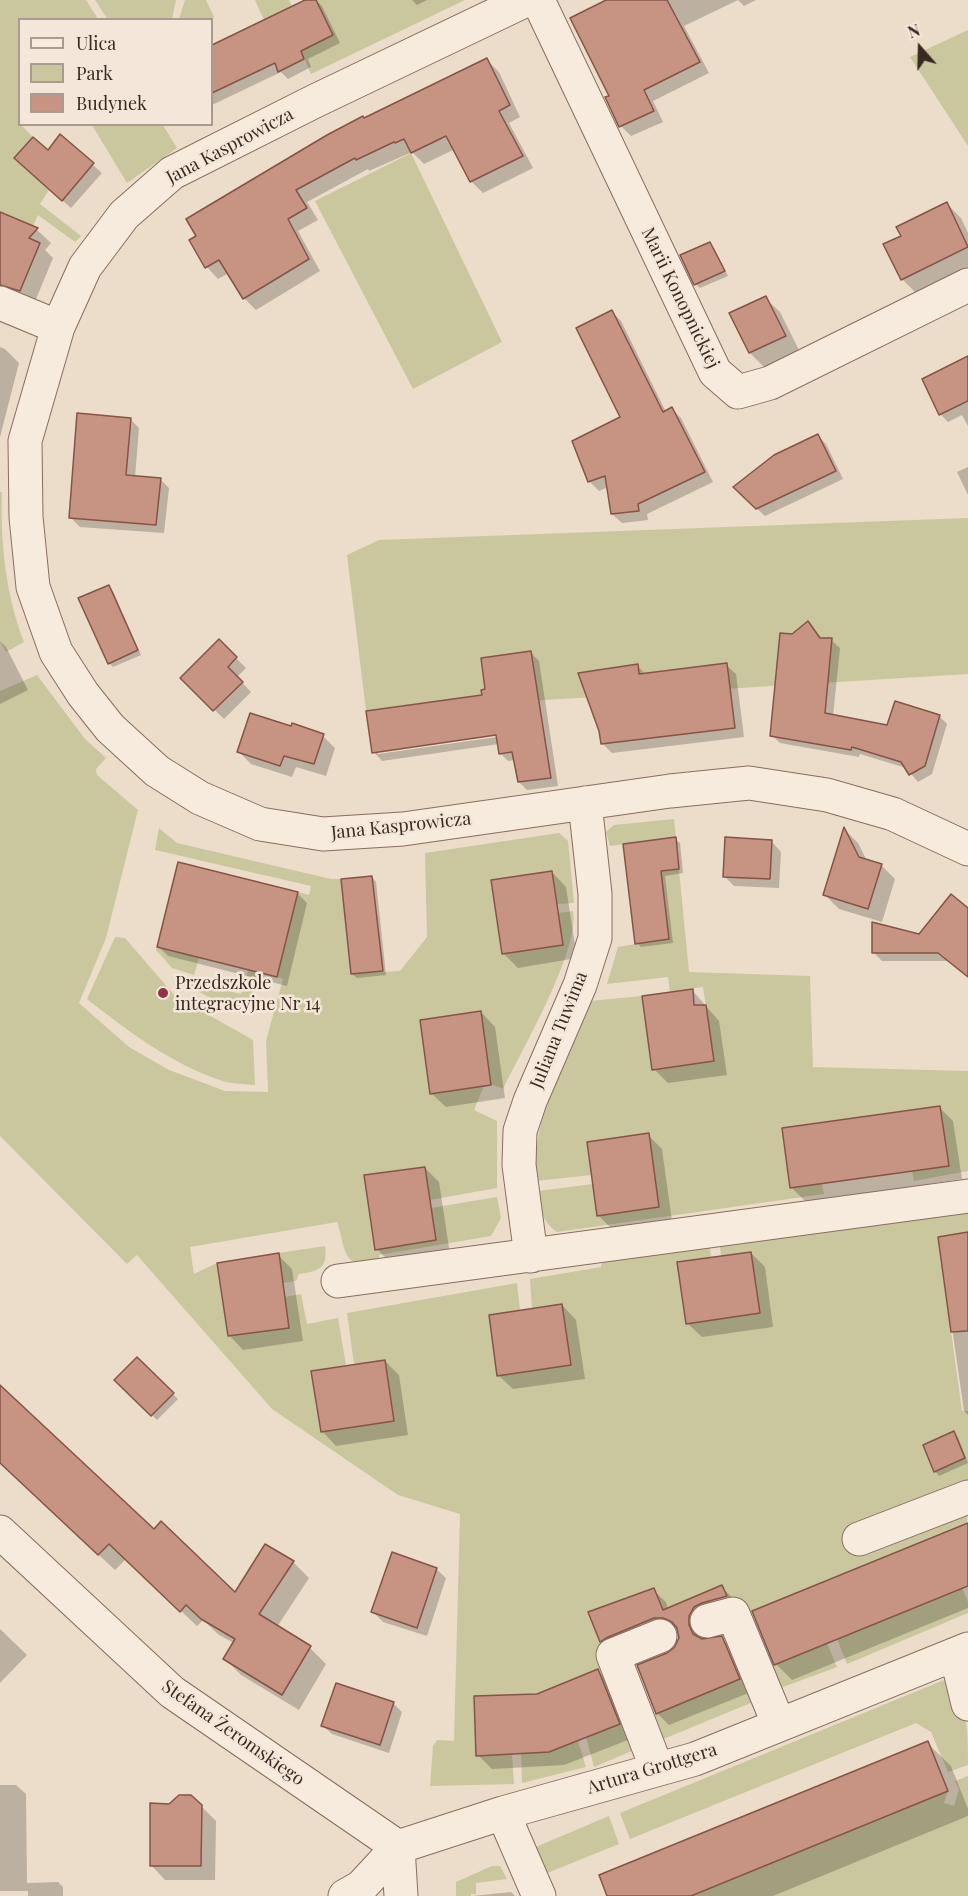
<!DOCTYPE html>
<meta charset="utf-8">
<style>
body{margin:0}
#map{position:relative;width:968px;height:1896px;overflow:hidden;background:#ecdcca;font-family:"Playfair Display",serif}
canvas{display:block}
.legend{position:absolute;left:18px;top:18px;width:195px;height:108px;box-sizing:border-box;background:#f4e7d9;border:2px solid #a99b90;margin:0;padding:8px 10px;list-style:none;font-size:18px;color:#392922}
.legend li{display:flex;align-items:center;gap:12px;height:30px}
.legend b{width:30px;border:2px solid #a99b90}
.north{position:absolute;left:890px;top:18px;width:60px;height:60px;-webkit-text-stroke:4px #f4e7d9;paint-order:stroke;rotate:340deg;font-size:16px;font-weight:700;line-height:24px;text-align:center;color:#392922}
.north::after{content:'';display:block;margin:auto;width:21px;height:27px;background:#392922;clip-path:polygon(50% 0,100% 100%,50% 72%,0 100%)}
</style>
<div id="map">
<canvas width="968" height="1896"></canvas>
<ul class="legend">
<li><b style="height:8px;background:#f7ebdd"></b>Ulica</li>
<li><b style="height:16px;background:#cac79e"></b>Park</li>
<li><b style="height:16px;background:#c79383"></b>Budynek</li>
</ul>
<div class="north">N</div>
</div>
<script>
const c = document.querySelector('canvas').getContext('2d');
c.lineJoin = 'round';
function fillPath(path, color) {
  c.fillStyle = color;
  c.fill(path, 'evenodd');
}
function stroke(path, color, width, dash) {
  c.strokeStyle = color;
  c.lineWidth = width;
  c.lineCap = dash ? 'butt' : 'round';
  c.setLineDash(dash || []);
  c.stroke(path);
}
function drawText(font, color, halo, rows, align = 'center') {
  c.font = font + ' "Playfair Display",serif';
  c.lineWidth = 5;
  c.setLineDash([]);
  c.textBaseline = 'middle';
  c.strokeStyle = halo;
  c.fillStyle = color;
  for (const [text, x, y, turn = 0] of rows) {
    c.save();
    c.translate(x, y);
    c.rotate((+turn || 0) * Math.PI / 180);
    c.textAlign = isNaN(turn) ? turn : align;
    if (halo) c.strokeText(text, 0, 0);
    c.fillText(text, 0, 0);
    c.restore();
  }
}
fillPath(new Path2D(`
 M0 0H86L98 19 20 20V124L33 137 14 158 49 190 40 204 81 236 75 242 38 215 33 226 0 212Z
 M95 0H176L172 19 108 20Z
 M185 0H206L214 17 210 19H179Z
 M255 0H289L292 6 264 20Z
 M316 0H465L311 74 301 51Z
 M968 30V146L910 57Z
 M92 125H163L177 148 127 183Z
 M411 153 502 342 413 389 315 201Z
 M0 492H2C0 541 6 596 24 642L6 652 0 641Z
 M968 518V674L366 711 347 555 379 540Z
 M37 675 85 739 106 758 96 769 97 775 138 810 106 938 79 1003 129 1047 169 1070 225 1091 268 1092 266 1041 283 979 277 977 298 892 309 895 311 886 155 850 159 828 177 843 331 879H341L351 974 400 971 427 937 425 853 559 833 568 841 574 903 557 904 552 871 491 880 502 954 563 945 558 913 573 911C580 950 522 1050 503 1089L491 1084 481 1011 420 1020 430 1094 484 1086 474 1110 497 1121V1188L430 1200 425 1167 364 1176 375 1250 436 1240 431 1208 497 1197 501 1218 491 1236 379 1255V1261C340 1269 347 1251 337 1222L190 1247 194 1274 217 1263 228 1336 289 1328 285 1297 301 1294 307 1324 338 1318 346 1365 311 1371 321 1432 394 1420 385 1360 354 1364 347 1313 517 1283 520 1310 489 1315 497 1376 571 1365 562 1304 532 1308 530 1279 601 1267 602 1261 709 1239 711 1258 760 1312 751 1252 721 1256 719 1237 968 1201V1232L938 1237 962 1411H968V1481L845 1528 854 1553 968 1508 962 1588 968 1602V1613L847 1664 837 1639 827 1643 837 1667 775 1690 722 1586 708 1591 716 1607 689 1616 700 1642 678 1651 665 1618 598 1646 639 1748 594 1767 586 1737 594 1670 537 1694 512 1754 514 1784 430 1786 433 1746 437 1740 454 1741 460 1514 398 1495 272 1409 137 1255 127 1264 0 1136V691Z
 M674 819 689 972 810 976 813 1067 968 1071V1171L914 1181 912 1171 939 1106 782 1128 790 1188 822 1184 824 1194 557 1232C541 1221 541 1208 538 1191L593 1184 597 1216 659 1207 649 1134 587 1142 591 1175 536 1181C531 1117 565 1058 590 1001L642 996 652 1070 714 1061 703 987 670 992 668 977 607 984 618 947 669 938 657 840 610 846 606 832 614 825Z
 M115 937 125 938 175 996 253 1040 255 1085C245 1084 233 1084 223 1081 171 1064 129 1032 87 999Z
 M157 947 199 958 194 975 172 968 156 950Z
 M248 970 258 973 245 1016 186 985 189 981 241 994Z
 M325 1246C328 1269 319 1271 299 1274L296 1281 283 1283 279 1253Z
 M748 1676 758 1700 656 1742 646 1718Z
 M949 1678C968 1713 968 1727 968 1765L948 1772 931 1732 916 1723 630 1839 620 1813Z
 M578 1741 586 1767 522 1783 521 1753 549 1752Z
 M968 1776V1896H692L948 1791 944 1803 954 1806 959 1790 955 1781Z
 M609 1816 619 1844 540 1876 531 1849Z
 M492 1866H500L507 1879 476 1883V1894H471V1896H456V1882Z`), '#cac79e');
fillPath(new Path2D(`
 M308 0H316L322 6 340 43 308 59 311 67 288 79 281 72 212 105V57L240 43Z
 M412 0H427L417 5Z
 M610 0H756L744 6 738 0 684 26 709 73 653 101 663 122 631 136 621 126 607 98 611 97Z
 M487 60 499 72 520 117 509 123 533 168 483 193 471 181 455 149 424 164 412 152 369 171 368 169 307 202 318 220 298 231 320 271 256 310 244 298 229 273 218 279 207 267 191 240 364 120Z
 M61 137 102 173 71 208 24 167 48 152Z
 M947 204 961 218 968 233V268L916 293 902 279 903 236Z
 M0 214 37 230 51 243 45 250 53 258 34 304 0 293Z
 M710 244 714 248 728 276 700 288 695 284Z
 M765 298 780 312 799 350 764 367 750 353 731 314Z
 M612 312 621 321 666 412 672 409 681 418 713 482 647 514 648 520 622 523 612 514 608 487 599 491 589 481 622 418Z
 M0 347 5 349 19 363 0 437Z
 M968 358V426L962 415 948 422 940 414Z
 M130 419 139 428 135 477 160 479 169 488 164 533 80 527 71 518Z
 M818 436 826 444 843 479 765 516 743 496Z
 M968 467V495L957 472Z
 M108 587 113 591 141 655 113 667 109 663Z
 M808 623 822 639 831 640 840 648 833 716 888 726 939 716 947 724 932 774 918 782 906 768 860 754 859 757 780 743 772 735 792 636Z
 M0 641 6 647 28 690 0 704Z
 M219 641 246 668 237 677 251 692 224 719 182 678Z
 M531 653 539 661 558 786 527 790 519 782 515 760 508 761 500 753 499 744 382 761 374 752 484 696 487 690ZM503 733 504 736 378 754V751Z
 M637 665 646 675 726 665 736 674 744 737 612 753 603 744 601 730Z
 M323 736 335 748 326 776 296 767 292 777 251 764 239 752Z
 M844 829 858 843 867 861 881 865 895 879 882 922 839 909 825 895Z
 M675 839 680 843 683 873 665 876 673 943 641 947 637 943 625 845Z
 M772 842 781 852 779 888 734 886 724 876Z
 M552 872 566 887 577 958 518 968 503 953Z
 M372 877 376 882 386 975 357 978 352 974Z
 M298 894 307 903 287 986 168 956 159 947Z
 M968 910V977L948 961H882L873 952 920 936Z
 M692 990 719 1021 727 1075 668 1083 654 1069Z
 M481 1012 495 1027 505 1098 446 1107 431 1093Z
 M939 1107 953 1121 962 1179 806 1202 792 1188Z
 M648 1135 662 1149 672 1221 613 1230 599 1216Z
 M425 1168 439 1182 450 1254 391 1263 377 1249Z
 M968 1234V1415L964 1411 939 1238Z
 M751 1253 765 1267 773 1327 702 1337 687 1323Z
 M278 1255 292 1269 303 1341 243 1350 229 1335Z
 M562 1305 576 1320 585 1379 513 1389 498 1375Z
 M137 1359 178 1399 157 1420 116 1380Z
 M385 1361 399 1375 408 1435 336 1446 322 1431Z
 M0 1387 154 1531 235 1594 293 1562 309 1578 277 1627 310 1648 326 1664 299 1710 241 1675 225 1659 234 1643 219 1635 203 1620 197 1626 126 1559 115 1570 0 1463Z
 M954 1433 958 1437 968 1463 939 1476 935 1471Z
 M968 1525V1608L792 1680 776 1664Z
 M436 1569 446 1578 427 1636 383 1622 373 1612Z
 M721 1587 734 1599 701 1628V1640L721 1638 734 1650 751 1692 669 1725 657 1713 680 1638 679 1630H666L613 1653 601 1641 590 1613 653 1590 666 1602 668 1609Z
 M0 1629 27 1655 0 1683Z
 M598 1671 612 1685 633 1738 564 1765 492 1769 478 1755 537 1696Z
 M393 1703 402 1712 389 1753 332 1734 323 1726Z
 M927 1743 951 1766 968 1809V1816L773 1896H609Z
 M0 1785H16L26 1794 27 1883 58 1882 63 1887V1896H28V1891H0Z
 M191 1796 216 1821 215 1880H165L151 1865 170 1805Z
 M511 1892 515 1896H472Z`), '#0003');
const building = new Path2D(`
 M305 0H316L333 35 301 51 304 59 278 72 275 63 212 93V45Z
 M606 0H667L700 62 644 90 654 111 619 127 605 97 609 96 570 18Z
 M487 58 510 105 499 111 523 156 470 182 446 136 411 153 404 139 395 143 394 142 356 160 355 158 296 190 307 208 288 219 309 259 243 299 219 260 205 268 189 240 196 236 186 219 327 135 363 116 364 118Z
 M60 134 94 163 62 201 14 158 33 137 48 150Z
 M947 202 968 247 901 280 883 244 901 236 896 227Z
 M0 212 38 228 29 238 40 243 20 291 0 285Z
 M710 242 725 271 694 285 680 255Z
 M766 296 786 336 749 353 729 313Z
 M612 310 663 412 672 407 705 472 638 504 639 511 611 514 605 476 588 482 572 441 620 417 576 328Z
 M968 356V401L939 415 922 379Z
 M77 413 131 418 126 475 161 478 156 525 69 518Z
 M818 434 836 471 756 509 733 487 774 455Z
 M109 585 138 650 108 664 78 598Z
 M808 621 820 638H832L825 713 887 725 895 701 940 715 925 766 909 775 901 762 852 747 851 750 770 736 780 633 792 634Z
 M219 639 237 657 228 667 243 682 213 711 180 678Z
 M531 651 551 778 518 782 512 752 499 754 496 735 372 753 366 711 482 695 481 690 485 689 481 658Z
 M727 663 735 728 601 744 599 731 578 673 638 664 639 674Z
 M250 713 291 726 292 723 324 734 314 764 284 756 280 766 237 752Z
 M844 827 859 857 882 864 868 909 823 895Z
 M676 837 679 869 661 871 669 939 635 944 623 844Z
 M725 837 772 840 770 879 723 877Z
 M178 862 298 892 277 977 157 947Z
 M552 871 563 945 502 954 491 880Z
 M372 876 383 971 351 974 341 879Z
 M951 894 968 908V977L938 953H872V922L919 934Z
 M693 989 694 1005H706L714 1061 652 1070 642 996Z
 M481 1011 491 1085 430 1094 420 1020Z
 M940 1106 949 1166 790 1188 782 1128Z
 M649 1133 659 1207 597 1216 587 1142Z
 M425 1167 436 1240 375 1250 364 1175Z
 M968 1232V1331L951 1332 938 1237Z
 M751 1252 760 1313 686 1324 677 1262Z
 M279 1253 289 1328 228 1336 217 1263Z
 M562 1304 571 1365 497 1376 489 1315Z
 M137 1357 174 1393 151 1416 114 1380Z
 M385 1360 394 1421 321 1432 311 1371Z
 M0 1385 154 1529 161 1521 235 1592 265 1544 294 1561 259 1614 311 1646 282 1695 223 1659 235 1639 201 1619 186 1605 180 1612 109 1544 98 1555 0 1463Z
 M954 1431 965 1458 934 1472 923 1445Z
 M968 1523V1586L774 1665 752 1611Z
 M392 1552 437 1568 417 1628 371 1612Z
 M722 1585 727 1596 702 1603 694 1607 689 1616V1625L693 1634 702 1639 722 1636 740 1679 656 1714 637 1665 667 1653 674 1648 679 1638 677 1628 672 1622 663 1618H654L606 1638 600 1642 588 1612 654 1588 663 1610Z
 M598 1669 620 1724 549 1752 476 1756 474 1696 537 1694Z
 M336 1683 394 1702 380 1745 321 1726Z
 M928 1741 948 1791 691 1896H607L599 1875Z
 M179 1795H191L202 1805 201 1866H150V1803L169 1804Z`);
fillPath(building, '#c79383');
stroke(building, '#855447', 1.5);
const street = new Path2D(`
 M526 0 315 101 172 173 124 215 85 267 58 327 25 441 26 517 33 587 56 652 83 694 110 728 157 771 200 798 260 824 323 834 403 829 670 791 749 783 827 795 893 814 968 849
 M538 0 715 372 738 392 770 383 968 285
 M0 303 58 327
 M531 1256 519 1165 520 1131 530 1101 580 985 595 938V894L585 803
 M338 1281 968 1196
 M0 1532 172 1692 398 1847
 M859 1539 968 1497
 M707 1621 733 1614 779 1725
 M956 1654 968 1704
 M657 1769 613 1655 660 1636
 M503 1813 539 1896
 M398 1847 401 1896
 M345 1896 361 1887 398 1847 503 1813 695 1759 968 1649`);
stroke(street, '#886e60', 35);
stroke(street, '#f7ebdd', 33);
for (const [x, y, r, color] of [
 [163,993,6,"#923445"]
]) {
  const dot = new Path2D();
  dot.arc(x, y, r, 0, 2 * Math.PI);
  c.fillStyle = color;
  c.fill(dot);
  stroke(dot, '#f4e7d9', 2);
}
drawText('18px', '#392922', '#f4e7d9', [
 ["Jana Kasprowicza",230,146,-28],
 ["Marii Konopnickiej",680,298,64],
 ["Jana Kasprowicza",401,826,-6],
 ["Juliana Tuwima",559,1030,-68],
 ["Stefana Żeromskiego",233,1733,35],
 ["Artura Grottgera",652,1769,-17]
]);
drawText('18px', '#392922', '#f4e7d9', [
 ["Przedszkole",175,983],
 ["integracyjne Nr 14",175,1004]
], 'left');
</script>
